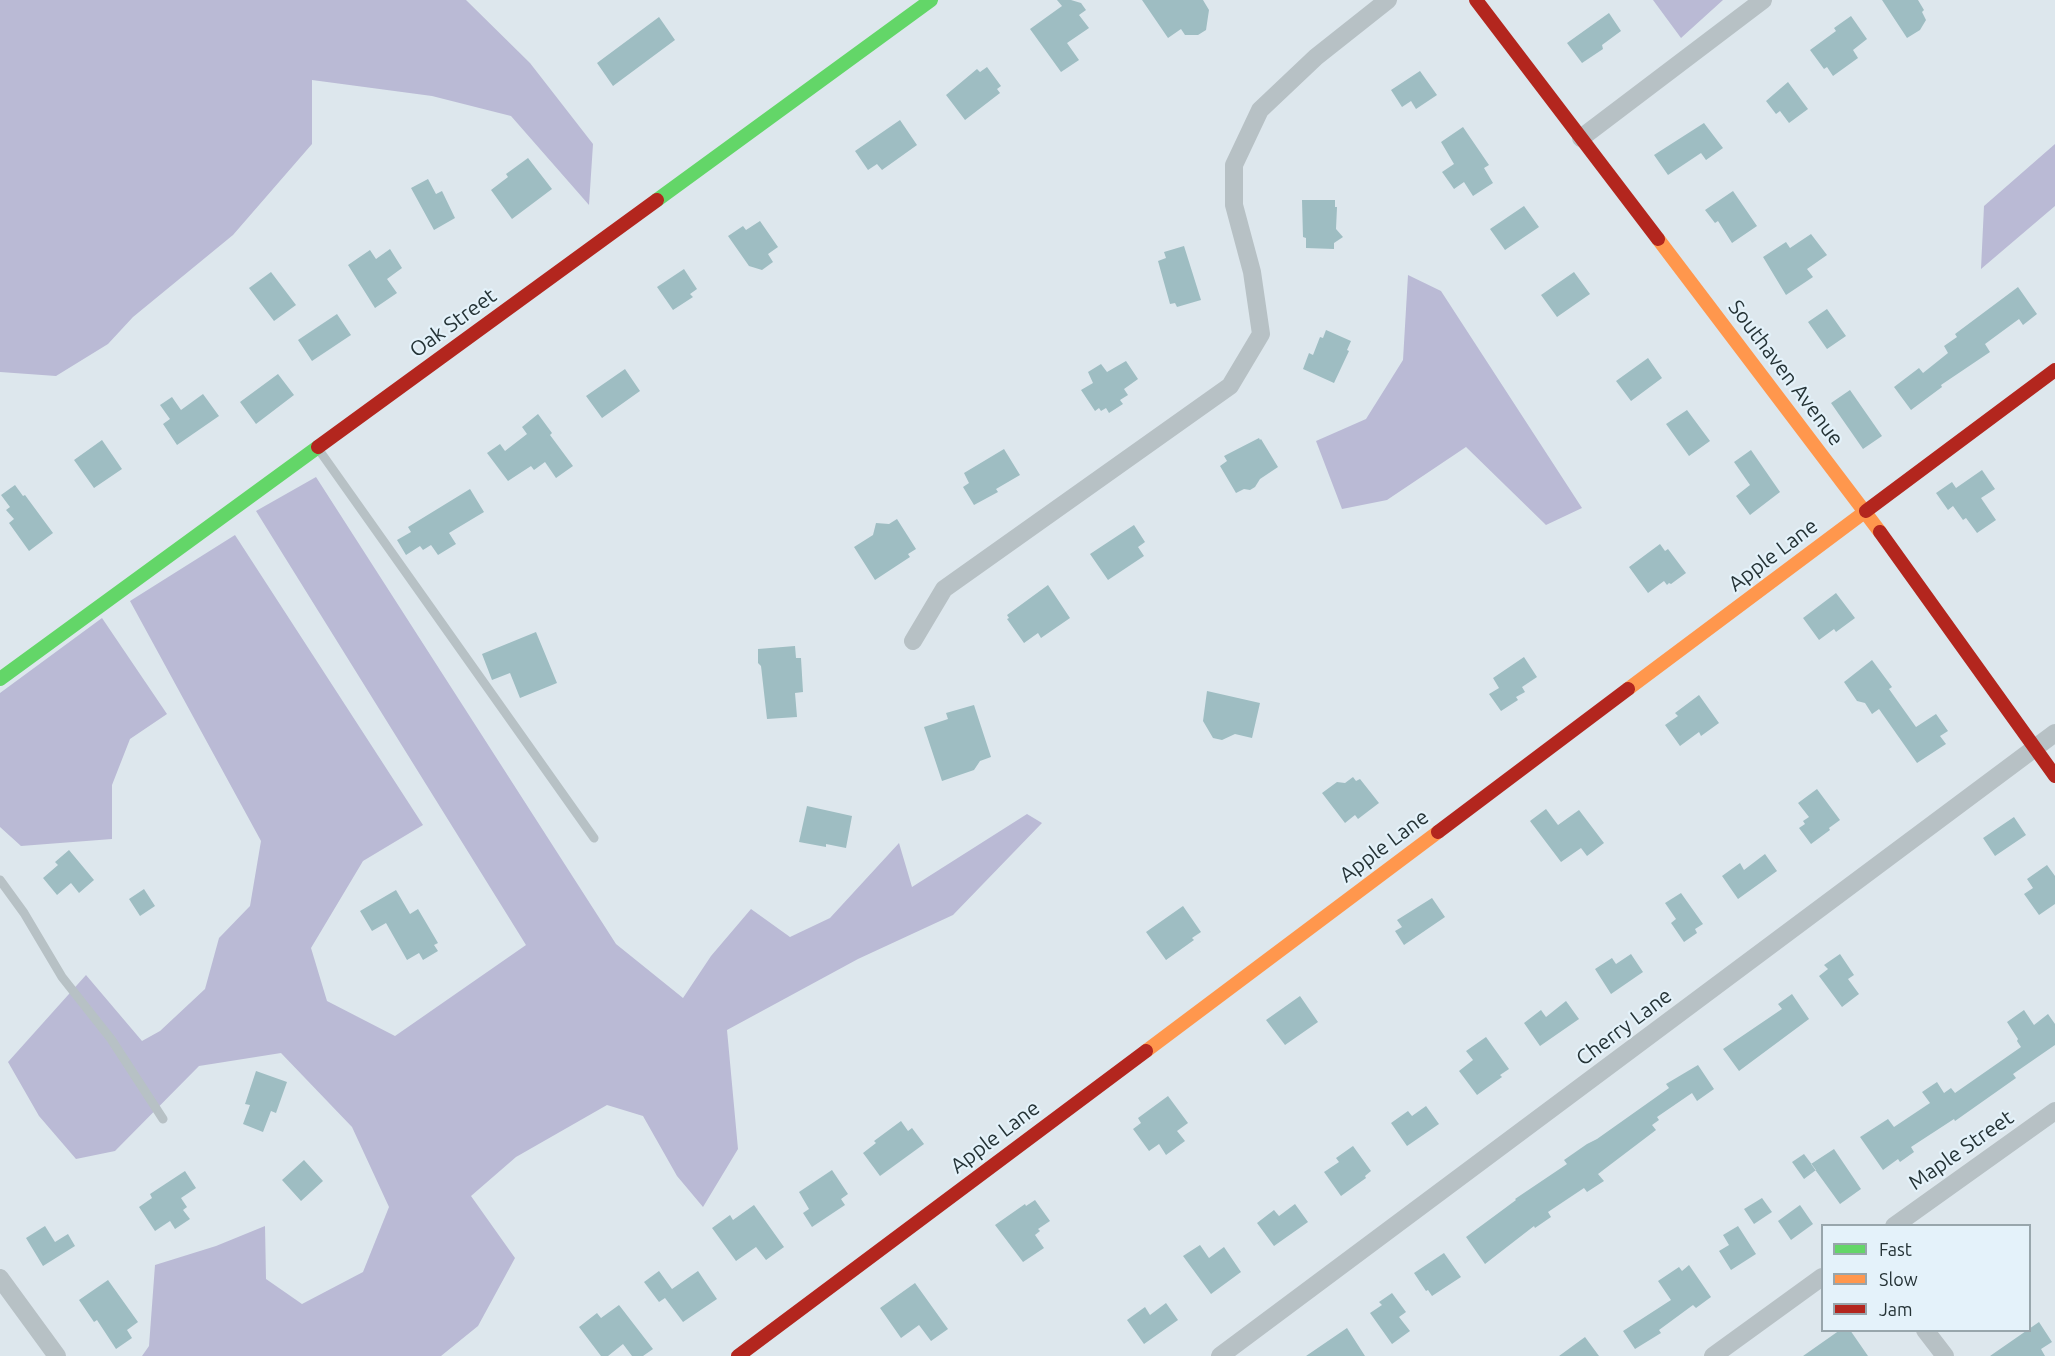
<!DOCTYPE html>
<style>
body{margin:0}
#map{position:relative;width:2055px;height:1356px;overflow:hidden;background:#dde7ed;font-family:Ubuntu,sans-serif}
canvas{display:block}
.legend{position:absolute;left:1821px;top:1224px;width:210px;height:108px;box-sizing:border-box;background:#e4f2fa;border:2px solid #98a6ac;margin:0;padding:8px 10px;list-style:none;font-size:18px;color:#253336}
.legend li{display:flex;align-items:center;gap:12px;height:30px}
.legend b{width:30px;border:2px solid #98a6ac}
</style>
<div id="map">
<canvas width="2055" height="1356"></canvas>
<ul class="legend">
<li><b style="height:8px;background:#63d668"></b>Fast</li>
<li><b style="height:8px;background:#ff974d"></b>Slow</li>
<li><b style="height:8px;background:#b3261e"></b>Jam</li>
</ul>
</div>
<script>
const c = document.querySelector('canvas').getContext('2d');
c.lineJoin = 'round';
function fillPath(path, color) {
  c.fillStyle = color;
  c.fill(path, 'evenodd');
}
function stroke(path, color, width, dash) {
  c.strokeStyle = color;
  c.lineWidth = width;
  c.lineCap = dash ? 'butt' : 'round';
  c.setLineDash(dash || []);
  c.stroke(path);
}
function drawText(font, color, halo, rows, align = 'center') {
  c.font = font + ' Ubuntu,sans-serif';
  c.lineWidth = 4.5;
  c.setLineDash([]);
  c.textBaseline = 'middle';
  c.strokeStyle = halo;
  c.fillStyle = color;
  for (const [text, x, y, turn = 0] of rows) {
    c.save();
    c.translate(x, y);
    c.rotate((+turn || 0) * Math.PI / 180);
    c.textAlign = isNaN(turn) ? turn : align;
    if (halo) c.strokeText(text, 0, 0);
    c.fillText(text, 0, 0);
    c.restore();
  }
}
fillPath(new Path2D(`
 M0 0H466L530 63 593 144 589 205 511 116 432 96 312 80V144L233 235 133 317 108 344 56 376 0 372Z
 M1653 0H1723L1681 38Z
 M2055 144V206L1981 269 1984 206Z
 M1408 275 1441 291 1582 508 1546 525 1466 447 1387 500 1342 509 1316 441 1366 419 1403 360Z
 M316 477 616 944 683 998 711 956 751 909 790 937 830 918 899 843 912 887 1027 814 1042 823 953 915 858 959 727 1030 738 1149 703 1207 677 1176 643 1116 607 1105 516 1157 471 1196 515 1258 478 1326 441 1356H142L149 1346 155 1265 216 1246 265 1226 266 1279 302 1304 363 1272 389 1207 352 1127 281 1053 199 1066 115 1151 76 1159 39 1116 8 1062 86 975 142 1041 160 1031 205 989 219 938 250 906 261 841 130 601 235 535 423 825 363 861 311 948 327 1001 395 1036 526 945 256 511Z
 M102 618 167 714 130 739 112 785V839L21 846 0 827V693Z`), '#babad5');
fillPath(new Path2D(`
 M1057 0H1071L1081 3 1086 10 1079 15 1089 28 1067 43 1079 60 1061 72 1030 29 1062 6Z
 M1142 0H1203L1209 10 1206 30 1198 35H1185L1181 29 1168 38Z
 M1882 0H1918L1924 10 1922 12 1926 20 1920 30 1907 38Z
 M1609 13 1621 31 1602 45 1603 49 1582 63 1567 43Z
 M1851 16 1867 39 1853 50 1858 58 1833 76 1827 67 1824 69 1810 50 1836 31 1834 28Z
 M659 17 675 40 613 86 597 63Z
 M987 67 1001 86 997 89 1000 93 965 120 946 95 977 69 980 72Z
 M1420 71 1437 95 1416 109 1411 101 1402 107 1391 90Z
 M1788 82 1808 109 1789 123 1780 111 1776 114 1766 101Z
 M900 120 917 145 882 170 877 164 868 170 855 151Z
 M1704 123 1723 148 1706 160 1701 153 1668 175 1654 155Z
 M1463 127 1489 165 1484 168 1493 183 1473 196 1464 182 1454 189 1442 172 1454 164 1441 142Z
 M528 158 552 189 512 219 491 190 508 177 506 174Z
 M428 179 436 194 442 191 455 218 434 230 411 188Z
 M1733 191 1757 226 1732 243 1718 221 1715 223 1705 210Z
 M1302 200H1335V207H1337L1336 229 1343 237 1334 243V249L1306 248V238L1303 237Z
 M1524 206 1539 227 1505 250 1490 229Z
 M760 221 778 247 768 254 773 262 762 270 749 266 728 236 743 226 746 230Z
 M1811 234 1827 255 1807 269 1813 277 1786 295 1763 257 1786 242 1790 248Z
 M1184 246 1201 300 1177 307 1175 303 1170 304 1158 261 1166 258 1164 252Z
 M390 249 402 268 387 279 397 293 375 308 348 265 370 250 376 259Z
 M684 269 697 289 690 294 693 297 673 310 657 287Z
 M271 272 296 305 274 321 249 288Z
 M1574 272 1590 294 1557 317 1541 295Z
 M2018 287 2037 314 2023 325 2019 319 1985 344 1990 352 1941 385 1942 387 1911 410 1894 387 1919 368 1923 373 1948 353 1944 346 1957 337 1955 334Z
 M1827 309 1846 336 1827 349 1808 322Z
 M337 314 351 335 312 361 298 340Z
 M1326 330 1351 341 1347 350 1349 351 1334 383 1303 369 1309 353 1313 355 1320 337 1323 338Z
 M1648 358 1662 378 1631 401 1616 381Z
 M1126 361 1138 379 1124 389 1128 395 1120 400 1123 404 1109 413 1106 408 1101 411 1099 408 1095 411 1081 390 1093 383 1088 372 1101 364 1107 372Z
 M625 369 640 391 602 418 586 396Z
 M278 374 294 395 256 424 240 402Z
 M1850 390 1882 436 1863 449 1831 403Z
 M203 394 219 416 177 445 163 424 170 419 160 405 172 397 181 410Z
 M1687 410 1710 441 1689 456 1666 424Z
 M538 414 552 433 550 435 573 466 556 478 545 462 534 470 531 466 508 481 487 453 500 444 505 451 527 434 522 427Z
 M1259 438 1260 440 1261 439 1278 467 1260 479 1255 487 1250 490 1244 489 1236 493 1220 466 1227 461 1224 456Z
 M102 440 122 469 94 488 74 460Z
 M1004 449 1020 475 996 489 998 492 974 505 963 487 969 483 964 473Z
 M1751 450 1780 492 1750 515 1736 496 1750 485 1734 462Z
 M1982 470 1995 489 1981 498 1996 520 1977 533 1966 518 1963 520 1953 506 1948 510 1936 493 1952 482 1956 488Z
 M15 485 23 496 25 495 53 533 29 551 9 523 14 519 6 510 10 507 1 495Z
 M470 489 484 512 449 533 456 544 438 555 431 545 423 550 420 546 406 555 397 540 411 532 408 527Z
 M897 519 916 549 908 554 910 557 875 580 854 547 873 535 876 523 889 524Z
 M1134 525 1145 542 1138 547 1144 556 1108 580 1090 554Z
 M1660 544 1665 551 1668 549 1686 573 1671 584 1669 583 1667 585 1664 581 1648 593 1629 567Z
 M1048 585 1070 618 1041 638 1038 633 1024 643 1007 619 1009 618 1007 615Z
 M1836 593 1855 618 1836 632 1834 629 1819 640 1803 618Z
 M536 632 557 683 520 698 510 673 492 680 482 654Z
 M795 646 796 658H801L803 692 795 693 797 717 767 719 761 666 758 663V649Z
 M1524 657 1537 677 1522 687 1525 692 1516 697 1518 700 1501 711 1489 694 1499 688 1493 678Z
 M1872 660 1892 687 1889 689 1916 727 1936 714 1948 731 1940 736 1946 744 1917 763 1879 709 1872 714 1865 703 1857 701 1844 682Z
 M1207 691 1260 703 1252 738 1235 734 1222 740 1213 738 1203 721Z
 M1699 695 1719 723 1701 736 1699 732 1680 746 1665 725 1678 716 1675 713Z
 M974 705 991 757 980 761 974 770 942 781 924 727 948 719 946 713Z
 M1353 777 1356 781 1360 779 1379 803 1358 819 1355 815 1345 823 1322 793 1337 782 1345 783Z
 M1817 789 1840 820 1829 828 1830 830 1811 844 1799 828 1805 824 1803 821 1809 817 1798 803Z
 M807 806 852 816 846 848 826 844V847L799 842Z
 M1546 809 1558 825 1579 810 1604 843 1587 856 1581 848 1561 862 1530 821Z
 M2014 817 2026 835 1995 856 1983 838Z
 M69 850 94 880 79 893 71 883 57 895 43 878 58 865 55 862Z
 M1765 854 1777 871 1738 899 1722 876 1740 863 1744 870Z
 M2047 865 2055 876V904L2039 915 2024 894 2033 888 2027 879Z
 M144 889 155 906 140 916 129 899Z
 M396 890 410 914 418 909 438 943 434 945 438 951 423 960 419 953 407 960 386 923 372 931 360 911Z
 M1681 893 1703 924 1695 929 1697 933 1684 942 1671 923 1676 919 1665 903Z
 M1432 898 1445 917 1404 945 1395 931 1402 927 1397 920Z
 M1183 906 1201 932 1192 938 1194 940 1166 960 1146 932Z
 M1631 954 1643 972 1611 994 1595 969 1612 958 1616 964Z
 M1840 954 1854 975 1848 979 1859 994 1842 1007 1819 976 1828 969 1824 965Z
 M1792 994 1809 1019 1739 1071 1723 1049 1782 1009 1778 1004Z
 M1300 996 1318 1022 1285 1045 1266 1020Z
 M1566 1001 1579 1019 1540 1046 1524 1023 1541 1010 1546 1017Z
 M2024 1010 2034 1025 2048 1014 2055 1024V1045L2013 1074 2016 1078 1955 1121 1954 1119 1911 1147 1914 1152 1900 1162 1898 1159 1883 1170 1860 1137 1888 1119 1894 1127 1930 1103 1922 1092 1937 1082 1944 1093 1951 1088 1955 1093 2021 1047 2017 1041 2018 1039 2007 1022Z
 M1486 1037 1509 1069 1500 1075 1502 1077 1477 1095 1459 1071 1473 1060 1466 1051Z
 M1698 1065 1714 1089 1697 1101 1692 1093 1657 1117 1659 1120 1652 1125 1656 1130 1598 1174 1604 1181 1587 1192 1584 1188 1548 1212 1551 1217 1535 1228 1534 1226 1485 1264 1466 1237 1516 1200 1515 1199 1567 1164 1564 1160 1587 1144 1597 1139 1669 1088 1666 1084Z
 M256 1071 287 1082 276 1113 271 1111 263 1132 243 1124 250 1105 245 1104Z
 M1168 1096 1188 1123 1177 1131 1185 1141 1166 1155 1159 1144 1149 1151 1133 1129 1141 1123 1138 1118Z
 M1426 1106 1439 1124 1407 1146 1391 1123 1408 1111 1412 1116Z
 M901 1121 908 1131 912 1128 924 1144 880 1176 863 1153 876 1143 874 1141Z
 M1353 1146 1371 1171 1365 1176 1366 1178 1341 1196 1324 1172 1339 1162 1336 1158Z
 M1834 1149 1861 1189 1840 1204 1811 1164Z
 M1804 1154 1816 1170 1804 1179 1792 1162Z
 M304 1160 323 1181 301 1201 282 1180Z
 M832 1170 848 1194 841 1199 845 1205 812 1227 803 1213 809 1209 799 1192Z
 M185 1171 196 1188 181 1198 187 1207 183 1210 190 1219 175 1229 170 1221 155 1231 139 1207 152 1198 150 1194Z
 M1762 1198 1772 1212 1754 1224 1744 1209Z
 M1035 1200 1050 1221 1038 1229 1040 1231 1035 1235 1044 1248 1023 1262 995 1225 1025 1204 1026 1206Z
 M1295 1204 1308 1222 1274 1246 1257 1223 1274 1210 1279 1216Z
 M754 1205 784 1247 766 1260 756 1247 736 1261 712 1228 730 1215 733 1220Z
 M1800 1205 1813 1224 1791 1240 1778 1221Z
 M45 1226 55 1242 68 1234 75 1246 43 1266 26 1238Z
 M1738 1226 1756 1254 1731 1270 1719 1251 1729 1245 1723 1235Z
 M1200 1245 1209 1258 1224 1247 1241 1272 1211 1294 1183 1256Z
 M1444 1253 1461 1277 1432 1296 1428 1290 1426 1291 1414 1273Z
 M1689 1265 1711 1297 1696 1308 1693 1305 1659 1330 1661 1333 1635 1349 1623 1331 1671 1300 1658 1281 1679 1267 1682 1271Z
 M659 1271 672 1289 698 1271 717 1299 683 1322 665 1298 659 1302 644 1282Z
 M108 1280 138 1322 127 1330 132 1338 116 1349 97 1320 94 1322 79 1300Z
 M915 1283 948 1329 931 1341 919 1325 901 1338 880 1308Z
 M1392 1293 1406 1312 1399 1317 1410 1331 1392 1344 1370 1313 1382 1305 1379 1302Z
 M1166 1303 1178 1320 1144 1344 1127 1320 1145 1307 1150 1315Z
 M619 1305 653 1349 643 1356H632L623 1344 608 1356H601L579 1327 597 1313 601 1318Z
 M2039 1322 2052 1342 2041 1349 2045 1356H1990Z
 M1347 1328 1365 1356H1306Z
 M1840 1330H1850L1868 1356H1803Z
 M1585 1337 1599 1356H1559Z`), '#9ebdc2');
stroke(new Path2D(`
 M319 450 594 838
 M0 880 24 913 62 977 111 1039 163 1119`), '#b7c1c5', 9);
stroke(new Path2D(`
 M1581 138 1763 0
 M913 641 944 589 1230 386 1261 334 1252 272 1234 205V165L1260 110 1316 57 1388 0
 M1894 1226 2055 1111
 M0 1278 57 1356
 M1925 1330 1945 1356
 M1220 1356 2055 733
 M1713 1356 1822 1277`), '#b7c1c5', 18);
stroke(new Path2D(`
 M657 200 931 0
 M0 679 318 447`), '#63d668', 14);
stroke(new Path2D(`
 M1658 239 1880 532
 M1628 689 1866 511
 M1146 1051 1438 832`), '#ff974d', 14);
stroke(new Path2D(`
 M1476 0 1658 239
 M318 447 657 200
 M1866 511 2055 370
 M1880 532 2055 776
 M1438 832 1628 689
 M738 1356 1146 1051`), '#b3261e', 14);
drawText('21px', '#253336', '#e4f2fa', [
 ["Oak Street",453,323,-36],
 ["Southaven Avenue",1786,373,53],
 ["Apple Lane",1773,555,-37],
 ["Apple Lane",1384,846,-37],
 ["Cherry Lane",1624,1027,-37],
 ["Apple Lane",995,1137,-37],
 ["Maple Street",1961,1150,-35]
]);
</script>
